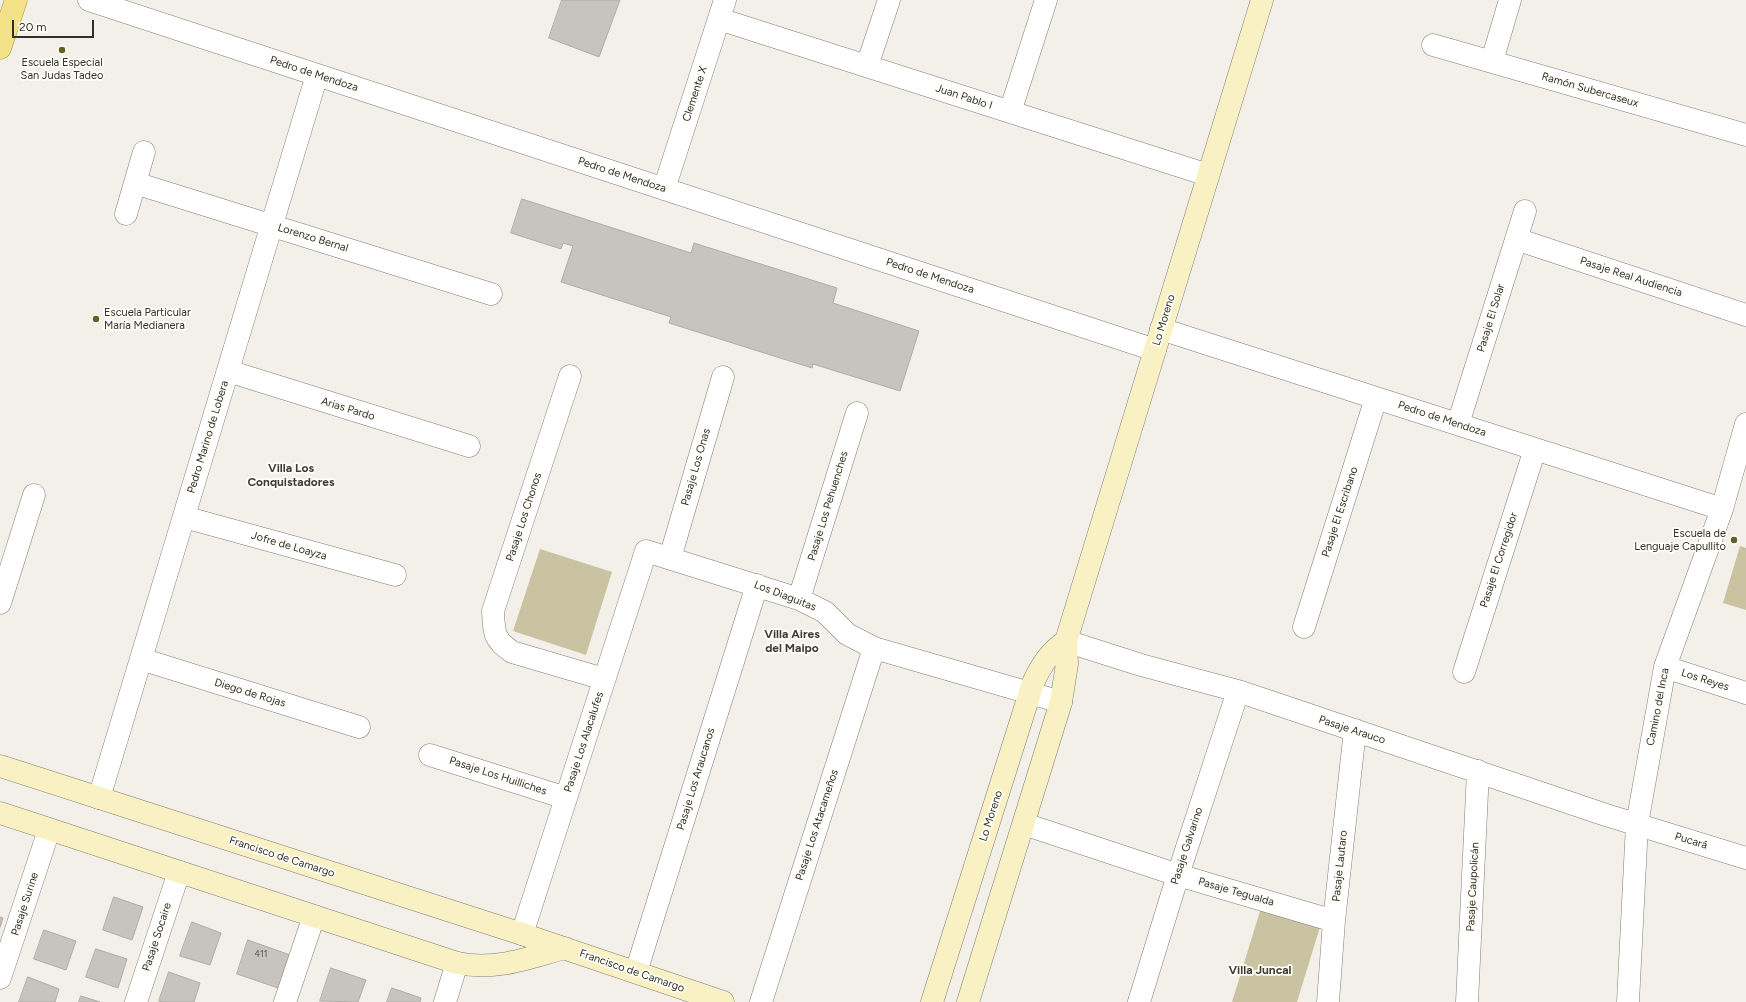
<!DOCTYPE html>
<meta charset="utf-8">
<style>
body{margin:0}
#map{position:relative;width:1746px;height:1002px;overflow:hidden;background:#f2f0e8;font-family:Figtree,sans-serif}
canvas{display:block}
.scale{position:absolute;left:12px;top:20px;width:82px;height:18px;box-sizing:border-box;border:2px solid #31302d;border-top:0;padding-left:5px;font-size:12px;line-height:14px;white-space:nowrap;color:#31302d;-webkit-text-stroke:3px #fffef7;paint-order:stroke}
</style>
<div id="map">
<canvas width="1746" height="1002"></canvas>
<div class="scale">20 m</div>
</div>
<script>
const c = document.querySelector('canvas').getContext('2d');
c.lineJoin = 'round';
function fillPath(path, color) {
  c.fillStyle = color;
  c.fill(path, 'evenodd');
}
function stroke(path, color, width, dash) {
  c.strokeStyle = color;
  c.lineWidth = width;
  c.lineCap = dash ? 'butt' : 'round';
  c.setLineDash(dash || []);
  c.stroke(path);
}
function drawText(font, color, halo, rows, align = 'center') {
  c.font = font + ' Figtree,sans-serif';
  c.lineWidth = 3.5;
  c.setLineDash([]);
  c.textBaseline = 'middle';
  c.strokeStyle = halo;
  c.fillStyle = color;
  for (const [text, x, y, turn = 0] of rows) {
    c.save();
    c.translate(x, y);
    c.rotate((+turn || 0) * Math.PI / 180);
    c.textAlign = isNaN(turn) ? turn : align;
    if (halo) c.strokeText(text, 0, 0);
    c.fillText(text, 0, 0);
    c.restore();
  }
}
fillPath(new Path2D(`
 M1740 546 1746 548V610L1723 603Z
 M540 549 612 572 586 655 513 631Z
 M1261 908 1320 927 1297 1002H1232Z`), '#c9c3a2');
const building = new Path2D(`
 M562 0H620L599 57 549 38Z
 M522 199 691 253 694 243 837 288 833 303 919 331 900 391 813 364 812 368 669 323 671 317 561 282 573 246 563 243 561 249 511 233Z
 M114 897 143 907 132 940 103 930Z
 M0 917 3 918 0 927Z
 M192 922 221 933 210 965 180 956Z
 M44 930 76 941 66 970 34 959Z
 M248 940 293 956 281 989 237 974Z
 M96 949 127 959 118 988 86 977Z
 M331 968 366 980 358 1002 320 1001Z
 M169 972 200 983 194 1002H163L159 1001Z
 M28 977 59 989 55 1002H19Z
 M392 988 421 998 420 1002H387Z
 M81 996 100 1002H79Z`);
fillPath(building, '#c6c4bc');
stroke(building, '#aeada5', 1);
const street = new Path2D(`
 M89 0 1155 350
 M719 19 1208 175
 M1433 45 1746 135
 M1492 61 1510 0
 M867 66 889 0
 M1010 112 1046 0
 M135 183 491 294
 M664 189 725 0
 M126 214 144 152
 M1516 239 1746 315
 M1161 329 1722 509
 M228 371 469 446
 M570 376 493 611C494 632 493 639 512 652L604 679
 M1458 424 1525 211
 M184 517 395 575
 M670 558 723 377
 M799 599 857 413
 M0 603 34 495
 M1304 627 1376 398
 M1066 641 1141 665 1238 691 1606 815 1746 858
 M141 659 359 727
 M1665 667 1746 693
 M1464 672 1535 449
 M430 755 566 798
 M99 798 317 75
 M1024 824 1178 875 1334 921
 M522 934 646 551 799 599 825 612 847 634 874 648 1061 702
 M636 972 757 585
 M0 978 49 830
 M136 1002 179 872
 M285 1002 314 916
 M445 1002 457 963
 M761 1002 874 648
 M1139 1002 1178 875 1238 691
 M1328 1002 1334 921 1355 730
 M1467 1002 1478 771
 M1628 1002 1637 824 1665 667 1722 509 1746 424`);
const secondary = new Path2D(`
 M0 766 522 934 723 1002
 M0 813 457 963C497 971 527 958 565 948
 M932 1002 1033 683C1041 665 1050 652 1066 641
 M968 1002 1061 702 1067 664 1066 641 1262 0`);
const primary = new Path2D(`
 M0 48 16 0`);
stroke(street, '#7f7e77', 23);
stroke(secondary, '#7f7e77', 23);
stroke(primary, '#aa9735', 23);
stroke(street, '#fff', 22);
stroke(secondary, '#f9f1c4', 22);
stroke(primary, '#f3e288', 22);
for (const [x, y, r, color] of [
 [62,50,4,"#685e2a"],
 [96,319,4,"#685e2a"],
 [1734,540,4,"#685e2a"]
]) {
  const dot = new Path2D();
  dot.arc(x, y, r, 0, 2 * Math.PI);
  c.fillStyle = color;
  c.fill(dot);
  stroke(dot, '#fffef7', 1.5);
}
drawText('9px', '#565551', null, [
 ["411",261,954]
]);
drawText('11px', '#31302d', '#fffef7', [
 ["Escuela Especial",62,63],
 ["San Judas Tadeo",62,76],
 ["Escuela Particular",104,313,"left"],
 ["María Medianera",104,326,"left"],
 ["Escuela de",1726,534,"right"],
 ["Lenguaje Capullito",1726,547,"right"]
]);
drawText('11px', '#31302d', '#fffef7', [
 ["Pedro de Mendoza",314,74,18],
 ["Ramón Subercaseux",1590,90,16],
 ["Clemente X",695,94,-72],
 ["Juan Pablo I",964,97,18],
 ["Pedro de Mendoza",622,175,18],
 ["Lorenzo Bernal",313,238,17],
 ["Pedro de Mendoza",930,276,18],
 ["Pasaje Real Audiencia",1631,277,18],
 ["Pasaje El Solar",1491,318,-73],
 ["Lo Moreno",1164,320,-73],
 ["Arias Pardo",348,409,17],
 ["Pedro de Mendoza",1442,419,18],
 ["Pedro Marino de Lobera",208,437,-73],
 ["Pasaje Los Onas",696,467,-74],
 ["Pasaje Los Pehuenches",828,506,-73],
 ["Pasaje El Escribano",1340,512,-72],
 ["Pasaje Los Chonos",524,517,-72],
 ["Jofre de Loayza",289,546,16],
 ["Pasaje El Corregidor",1499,560,-72],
 ["Los Diaguitas",785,596,21],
 ["Los Reyes",1705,680,18],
 ["Diego de Rojas",250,693,17],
 ["Camino del Inca",1658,707,-79],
 ["Pasaje Arauco",1352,730,18],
 ["Pasaje Los Alacalufes",584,742,-72],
 ["Pasaje Los Huilliches",498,776,18],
 ["Pasaje Los Araucanos",696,779,-73],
 ["Lo Moreno",991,816,-72],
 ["Pasaje Los Atacameños",817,825,-72],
 ["Pucará",1691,841,17],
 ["Pasaje Galvarino",1187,846,-72],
 ["Francisco de Camargo",282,857,18],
 ["Pasaje Lautaro",1340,866,-84],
 ["Pasaje Caupolicán",1473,887,-87],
 ["Pasaje Tegualda",1236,892,16],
 ["Pasaje Surine",25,904,-72],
 ["Pasaje Socaire",157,937,-72],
 ["Francisco de Camargo",632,971,19]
]);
drawText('bold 12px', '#3e3c36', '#fffef7', [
 ["Villa Los",291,468],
 ["Conquistadores",291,482],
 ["Villa Aires",792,634],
 ["del Maipo",792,648],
 ["Villa Juncal",1260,970]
]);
</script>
